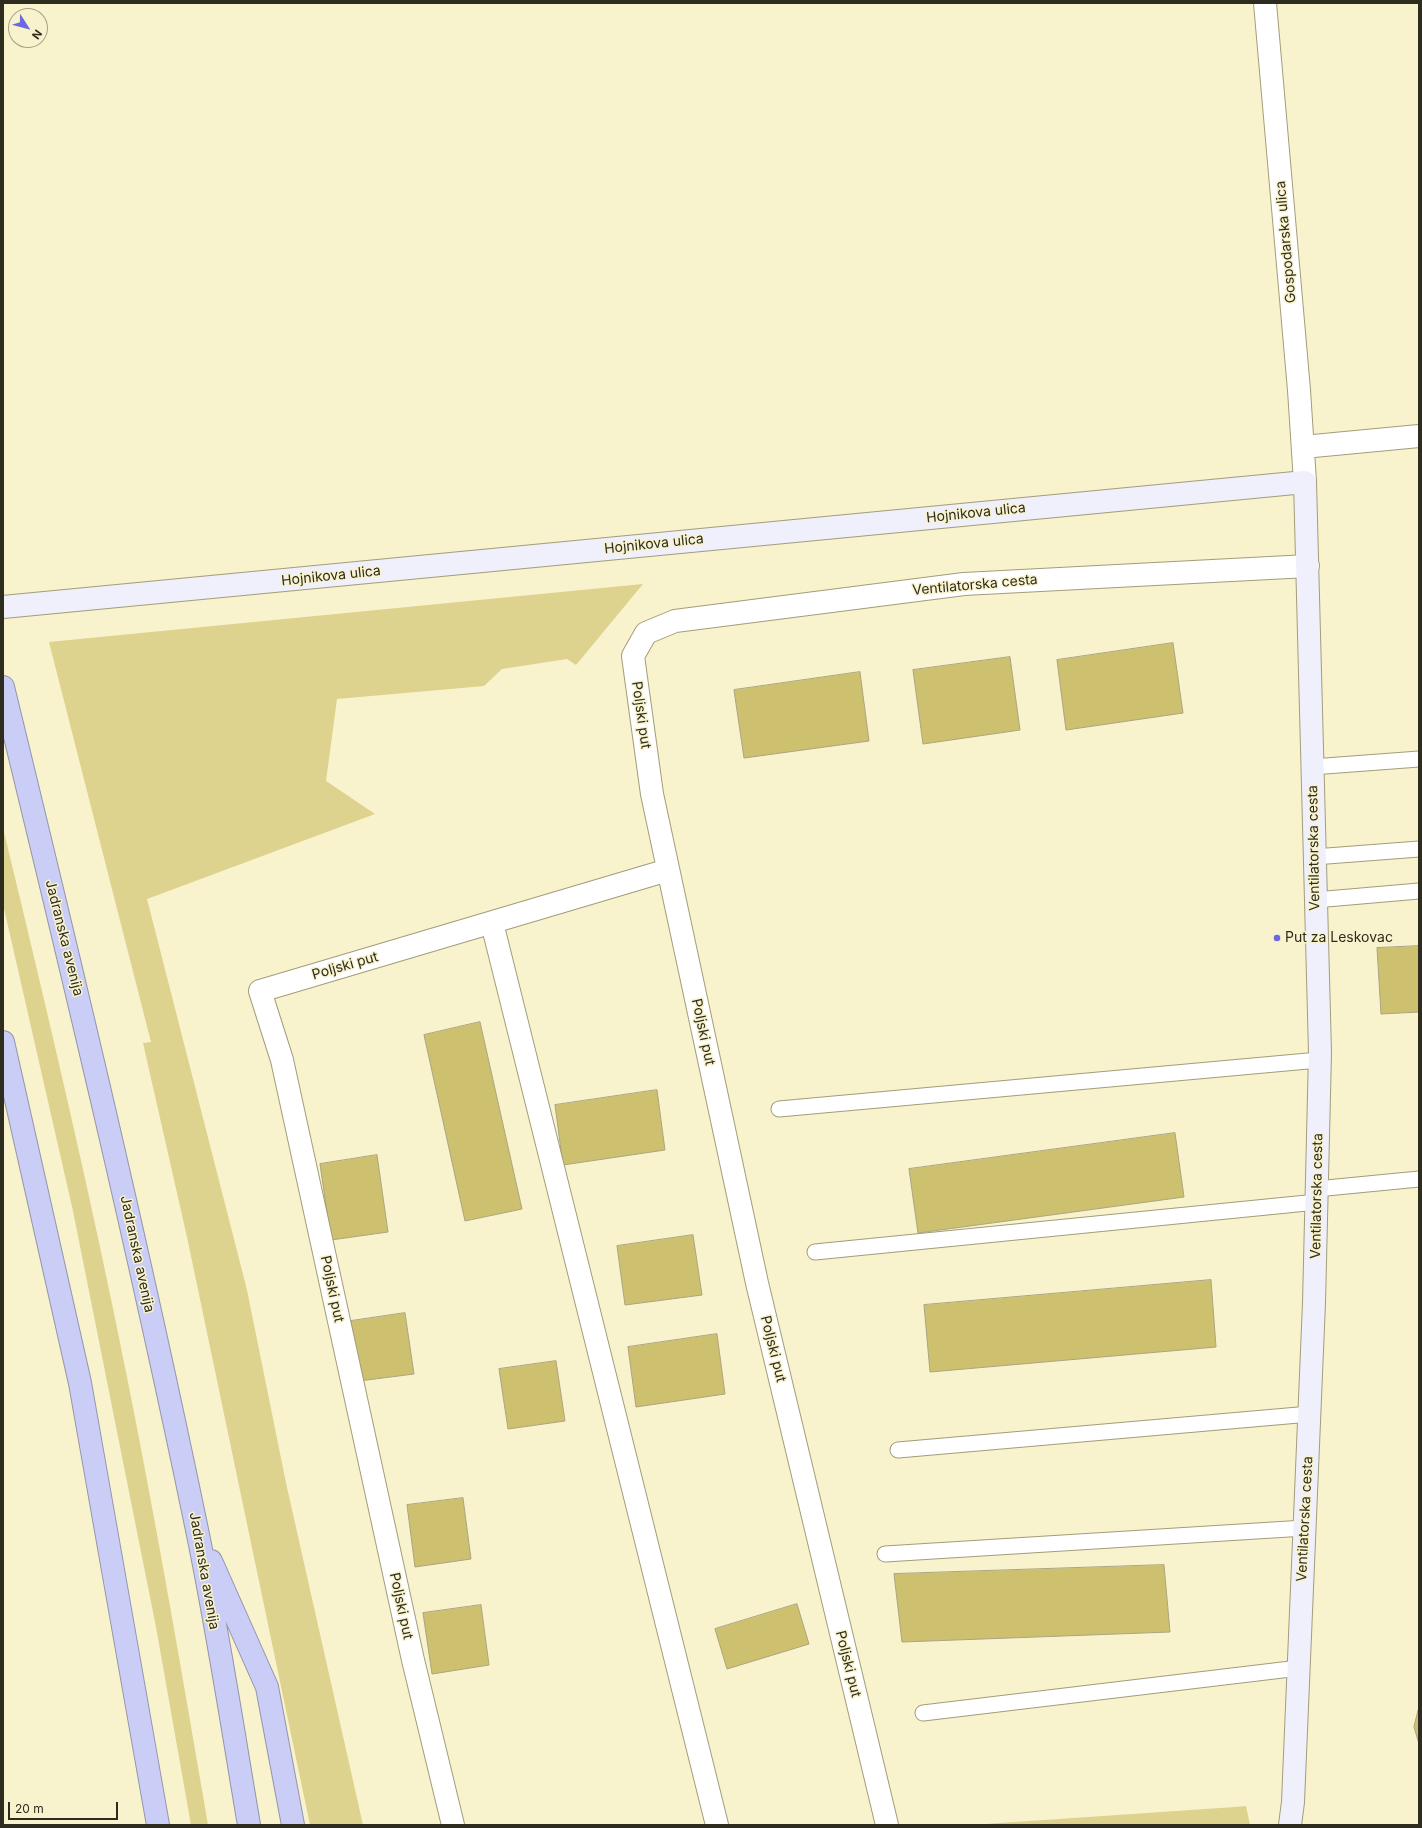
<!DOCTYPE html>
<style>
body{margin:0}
#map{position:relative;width:1422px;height:1828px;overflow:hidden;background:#f8f2cd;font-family:Inter,sans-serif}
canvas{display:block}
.frame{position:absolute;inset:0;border:4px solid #2e2c1e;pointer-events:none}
.north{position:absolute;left:8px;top:8px;width:40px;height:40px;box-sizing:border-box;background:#f8f2cd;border:1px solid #a7a387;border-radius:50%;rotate:126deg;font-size:11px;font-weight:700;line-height:16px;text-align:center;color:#2e2c1e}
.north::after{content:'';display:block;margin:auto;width:14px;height:18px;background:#6d67e1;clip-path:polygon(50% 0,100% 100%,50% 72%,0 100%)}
.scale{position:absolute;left:8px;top:1802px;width:110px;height:18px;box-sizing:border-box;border:2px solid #2e2c1e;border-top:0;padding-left:5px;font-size:12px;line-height:14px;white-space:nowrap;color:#2e2c1e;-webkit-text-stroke:3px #f8f2cd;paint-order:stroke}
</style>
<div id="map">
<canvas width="1422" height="1828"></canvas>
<div class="frame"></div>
<div class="north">N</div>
<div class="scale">20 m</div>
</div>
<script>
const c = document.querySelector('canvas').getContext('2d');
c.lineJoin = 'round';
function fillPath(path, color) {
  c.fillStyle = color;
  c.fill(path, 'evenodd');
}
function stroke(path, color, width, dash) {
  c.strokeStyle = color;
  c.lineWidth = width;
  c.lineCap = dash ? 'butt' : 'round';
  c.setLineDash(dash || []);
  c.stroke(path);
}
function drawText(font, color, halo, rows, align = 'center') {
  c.font = font + ' Inter,sans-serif';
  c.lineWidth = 3;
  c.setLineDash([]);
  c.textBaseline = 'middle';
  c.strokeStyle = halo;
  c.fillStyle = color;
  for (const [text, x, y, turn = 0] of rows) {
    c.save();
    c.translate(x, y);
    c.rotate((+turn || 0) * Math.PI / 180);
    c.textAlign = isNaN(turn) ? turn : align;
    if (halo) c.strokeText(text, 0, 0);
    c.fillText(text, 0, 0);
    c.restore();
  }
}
fillPath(new Path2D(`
 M643 584 576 665 567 659 502 669 484 686 337 699 326 781 375 814 147 899 247 1290 286 1483 363 1825H310L187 1237 143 1043 151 1042 49 642Z
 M3 828C48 1014 92 1200 129 1387 158 1533 183 1679 208 1825H191L156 1627 73 1211 3 904Z
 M1246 1806 1250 1825H971L1235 1807Z`), '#ddd28e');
const building = new Path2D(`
 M1173 643 1183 713 1066 730 1057 660Z
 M1010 657 1020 730 923 744 913 670Z
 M860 672 869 741 744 758 734 690Z
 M1419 946V1012L1381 1014 1377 948Z
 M480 1022 522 1209 465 1221 424 1035Z
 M657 1090 665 1150 563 1165 555 1105Z
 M1175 1133 1184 1197 918 1233 909 1169Z
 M377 1155 388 1232 331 1240 320 1164Z
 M693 1235 702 1295 625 1305 617 1246Z
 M1211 1280 1216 1347 930 1372 924 1305Z
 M405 1313 414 1374 359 1381 351 1321Z
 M717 1334 725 1394 636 1407 628 1347Z
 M556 1361 565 1421 508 1429 499 1369Z
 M463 1498 471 1559 415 1567 407 1505Z
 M1164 1565 1170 1632 902 1642 894 1574Z
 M797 1604 809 1644 727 1669 715 1629Z
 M481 1605 489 1665 432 1674 423 1613Z
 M1419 1707V1744L1414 1727Z`);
fillPath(building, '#cdc06e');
stroke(building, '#aaa582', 1);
const service = new Path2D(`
 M1312 767 1419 759
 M1314 857 1419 849
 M1315 900 1419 891
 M779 1109 1319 1060
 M1316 1189 1419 1179
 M815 1252 1317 1202
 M898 1450 1310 1414
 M885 1554 1305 1528
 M923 1713 1299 1668`);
const minor = new Path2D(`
 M1265 3 1299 390 1305 482
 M1303 447 1419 436
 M492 923 717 1825
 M453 1825 413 1660 282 1060 260 991 668 870
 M887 1825 757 1283 652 794 633 656 646 633 675 621 964 584 1308 566`);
const secondary = new Path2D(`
 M3 607 1305 482 1320 1053 1314 1303 1293 1802 1290 1825`);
const motorway = new Path2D(`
 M3 687C71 966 138 1245 196 1525 217 1625 232 1725 249 1825
 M3 1042 80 1383 158 1825
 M211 1561 267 1687 293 1825`);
stroke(service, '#a29d7a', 17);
stroke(minor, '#a29d7a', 24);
stroke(secondary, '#a29d7a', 24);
stroke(motorway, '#9395aa', 24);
stroke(service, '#fff', 15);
stroke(minor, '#fff', 22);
stroke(secondary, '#eff0fc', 22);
stroke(motorway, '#cacef6', 22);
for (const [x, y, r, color] of [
 [1277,938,4,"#6d67e1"]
]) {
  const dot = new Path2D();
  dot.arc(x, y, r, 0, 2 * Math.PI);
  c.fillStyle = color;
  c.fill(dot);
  stroke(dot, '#f8f2cd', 1.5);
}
drawText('14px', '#2e2c1e', '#f8f2cd', [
 ["Gospodarska ulica",1286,242,-95],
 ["Hojnikova ulica",976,513,-6],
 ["Hojnikova ulica",654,544,-6],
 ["Hojnikova ulica",331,576,-6],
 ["Ventilatorska cesta",975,585,-5],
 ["Poljski put",641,715,82],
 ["Ventilatorska cesta",1314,848,-91],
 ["Jadranska avenija",64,938,76],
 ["Poljski put",345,966,-16],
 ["Poljski put",703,1032,78],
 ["Ventilatorska cesta",1317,1196,-89],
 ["Jadranska avenija",137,1254,78],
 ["Poljski put",332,1289,78],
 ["Poljski put",773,1349,76],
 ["Ventilatorska cesta",1305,1519,-87],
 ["Jadranska avenija",204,1571,80],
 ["Poljski put",401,1606,78],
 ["Poljski put",848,1664,76]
]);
drawText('14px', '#2e2c1e', '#f8f2cd', [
 ["Put za Leskovac",1285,938]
], 'left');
</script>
